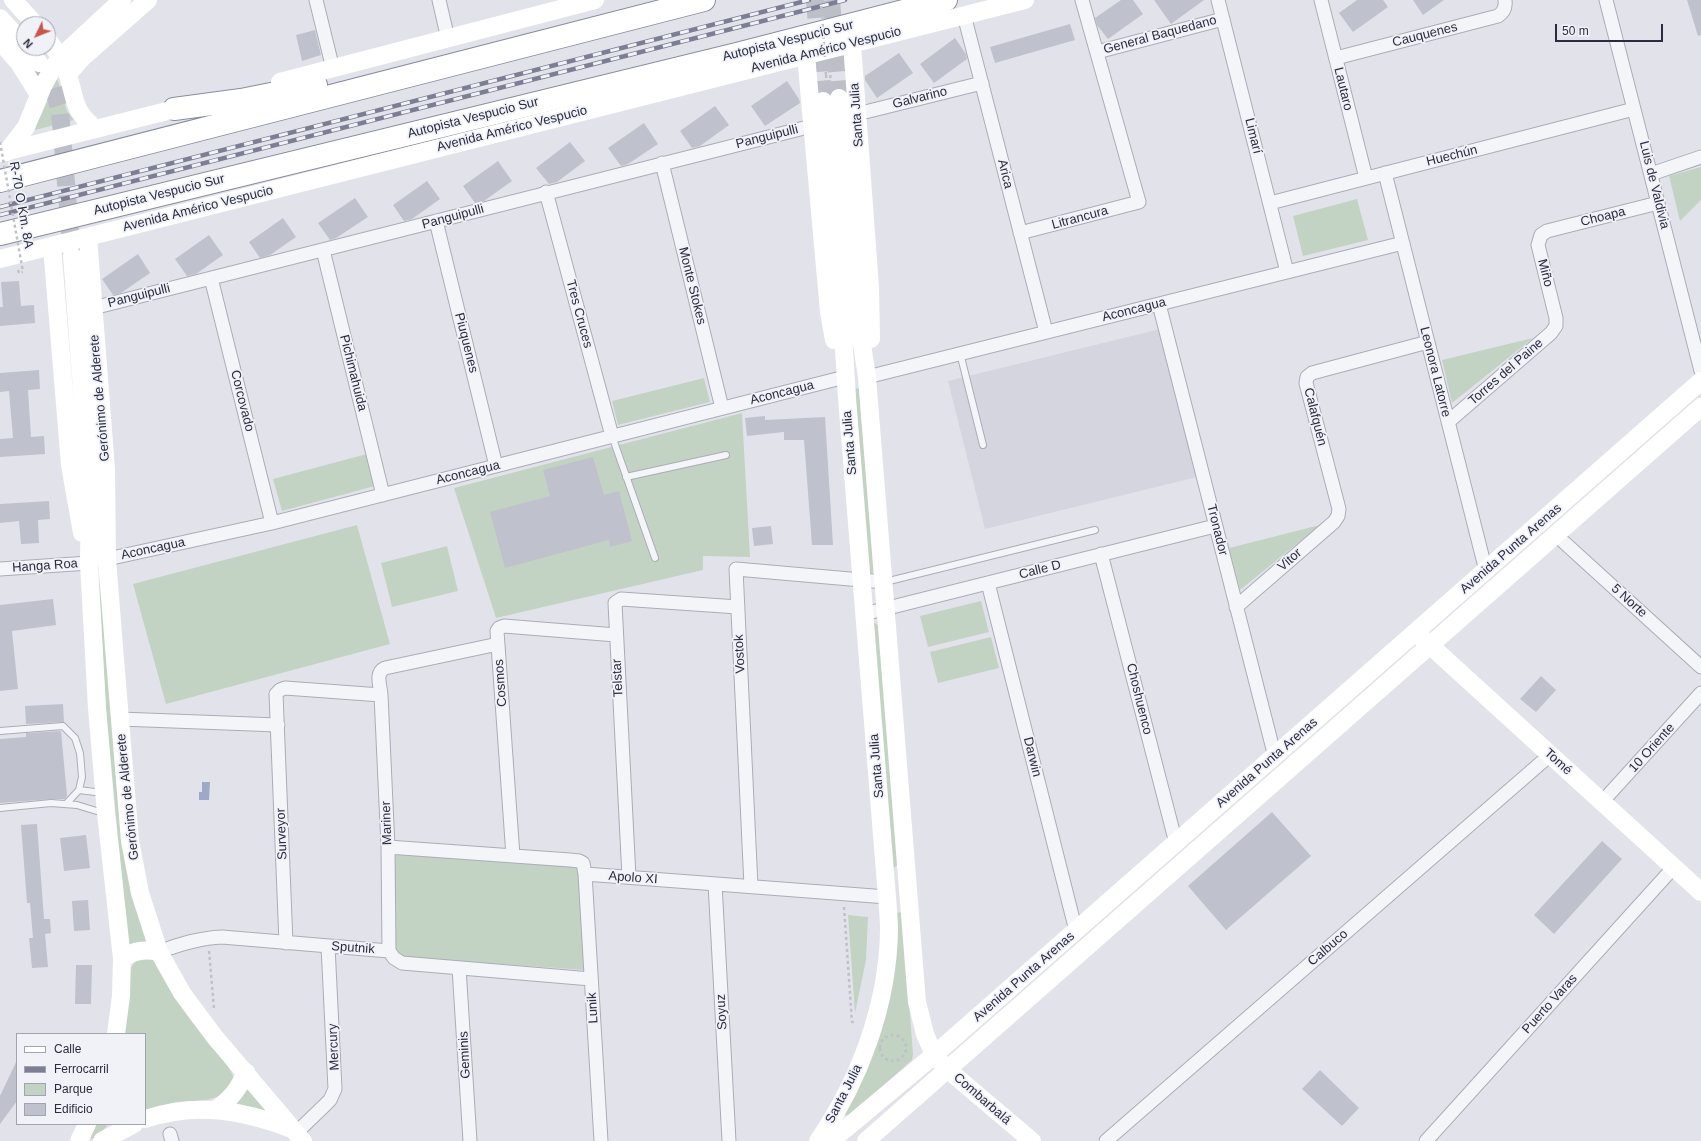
<!DOCTYPE html>
<meta charset="utf-8">
<style>
body{margin:0}
#map{position:relative;width:1701px;height:1141px;overflow:hidden;background:#e2e3ea;font-family:Arial,sans-serif}
canvas{display:block}
.legend{position:absolute;left:16px;top:1033px;width:130px;height:92px;box-sizing:border-box;background:#f1f2f7;border:1px solid #a1a3ae;margin:0;padding:5px 7px;list-style:none;font-size:12px;color:#2a2d41}
.legend li{display:flex;align-items:center;gap:8px;height:20px}
.legend b{width:20px;border:1px solid #a1a3ae}
.north{position:absolute;left:16px;top:16px;width:40px;height:40px;box-sizing:border-box;background:#f1f2f7;border:1px solid #a1a3ae;border-radius:50%;rotate:227deg;font-size:11px;font-weight:700;line-height:16px;text-align:center;color:#2a2d41}
.north::after{content:'';display:block;margin:auto;width:14px;height:18px;background:#c9564c;clip-path:polygon(50% 0,100% 100%,50% 72%,0 100%)}
.scale{position:absolute;left:1555px;top:24px;width:108px;height:18px;box-sizing:border-box;border:2px solid #2a2d41;border-top:0;padding-left:5px;font-size:12px;line-height:14px;white-space:nowrap;color:#2a2d41;-webkit-text-stroke:3px #f1f2f7;paint-order:stroke}
</style>
<div id="map">
<canvas width="1701" height="1141"></canvas>
<ul class="legend">
<li><b style="height:5px;background:#fff"></b>Calle</li>
<li><b style="height:5px;background:#7c7f93"></b>Ferrocarril</li>
<li><b style="height:11px;background:#c3d3c3"></b>Parque</li>
<li><b style="height:11px;background:#bfc1cc"></b>Edificio</li>
</ul>
<div class="north">N</div>
<div class="scale">50 m</div>
</div>
<script>
const c = document.querySelector('canvas').getContext('2d');
c.lineJoin = 'round';
function fillPath(path, color) {
  c.fillStyle = color;
  c.fill(path, 'evenodd');
}
function stroke(path, color, width, dash) {
  c.strokeStyle = color;
  c.lineWidth = width;
  c.lineCap = dash ? 'butt' : 'round';
  c.setLineDash(dash || []);
  c.stroke(path);
}
function drawText(font, color, halo, rows, align = 'center') {
  c.font = font + ' Arial,sans-serif';
  c.lineWidth = 3.5;
  c.setLineDash([]);
  c.textBaseline = 'middle';
  c.strokeStyle = halo;
  c.fillStyle = color;
  for (const [text, x, y, turn = 0] of rows) {
    c.save();
    c.translate(x, y);
    c.rotate((+turn || 0) * Math.PI / 180);
    c.textAlign = isNaN(turn) ? turn : align;
    if (halo) c.strokeText(text, 0, 0);
    c.fillText(text, 0, 0);
    c.restore();
  }
}
fillPath(new Path2D(`
 M1160 329 1197 477 985 529 948 381Z`), '#d4d5de');
fillPath(new Path2D(`
 M57 78 67 111 74 120 31 131C44 116 48 95 57 78Z
 M1701 167V200L1680 221 1669 176Z
 M1357 199 1368 240 1303 256 1293 216Z
 M1533 338 1452 403 1442 360Z
 M704 378 710 402 618 425 612 401Z
 M857 388 859 389 874 572 871 574 867 570 855 389Z
 M742 413 750 557 703 556V570L496 618 454 488Z
 M367 454 375 486 282 511 273 479Z
 M357 525 390 644 166 704 133 584Z
 M1320 525 1240 590 1229 548Z
 M447 546 458 591 392 607 381 563Z
 M98 571 148 939 146 942 130 945 128 942 106 711Z
 M981 601 989 632 928 647 920 616Z
 M875 623 879 626 898 864 894 868 892 867 873 624Z
 M991 637 999 668 938 683 930 652Z
 M394 853 573 864 579 868 585 970 398 957 395 954Z
 M900 912 901 913 903 925 913 1054 912 1060 849 1116 844 1115 897 913Z
 M848 915 868 917 866 960 855 1013Z
 M153 958C165 979 176 1000 190 1019 202 1036 234 1065 235 1084L217 1097 207 1100 176 1102 145 1110V1034H124L130 969 136 960Z
 M247 1089 270 1114 236 1104Z
 M94 1124H106L107 1126 94 1139H92L89 1137Z`), '#c3d3c3');
fillPath(new Path2D(`
 M202 782H210L209 800H199V792H202Z`), '#9ea9c8');
fillPath(new Path2D(`
 M1121 0H1133L1143 14 1108 39 1097 25 1095 18Z
 M1154 0H1204L1171 24Z
 M1357 0H1383L1388 7 1353 32 1339 13Z
 M1413 0H1444L1423 15Z
 M1687 0H1701V35L1698 36Z
 M1070 24 1075 40 995 63 990 47Z
 M315 30 321 55 302 61 296 35Z
 M955 38 966 54 967 59 934 83 920 64Z
 M899 53 913 73 877 98 865 80V76Z
 M787 81 799 99 800 103 765 126 751 106Z
 M715 106 729 125 700 146 692 148 680 131Z
 M644 123 658 144 628 164 621 166 608 148Z
 M570 142 585 161 557 182 549 184 536 168Z
 M498 161 512 181 484 201 475 203 463 186Z
 M427 181 440 199 412 219 404 221 393 205Z
 M355 198 368 217 336 238 330 240 318 223Z
 M283 218 296 237 270 255 260 258 249 242Z
 M209 235 223 255 196 274 187 276 175 259Z
 M138 254 150 273 121 293 113 295 102 279Z
 M19 281 21 306 34 305 35 323 0 326V307H3L1 282Z
 M39 370 40 389 28 390 31 437 44 436 45 454 0 457V439L13 438 9 391 0 392V373Z
 M765 416V420L825 417 833 545H812L804 440H784V432L747 436 745 418Z
 M593 457 604 495 619 491 632 541 610 547 609 540 505 568 490 512 550 496 543 470Z
 M49 501 50 519 38 520 39 543 21 544 19 521 0 523V504Z
 M771 526 773 544 754 546 752 528Z
 M53 599 56 625 12 631 18 689 0 691V605Z
 M1541 676 1556 690 1536 712 1520 699Z
 M63 704 64 722 26 724 25 706Z
 M61 731 67 796 65 799H51L0 803V739L26 737V733Z
 M1272 812 1311 856 1226 930 1188 886Z
 M37 824 44 919H50L51 933 45 934 48 967 32 968 29 938H33L30 903H27L21 825Z
 M86 835 90 868 64 871 60 838Z
 M1602 841 1622 859 1554 934 1534 915Z
 M88 900 90 930 74 931 72 901Z
 M76 965H92L91 1004H75Z
 M17 1060V1101L0 1124V1096Z
 M1320 1070 1359 1108 1342 1126 1302 1089Z`), '#bfc1cc');
stroke(new Path2D(`
 M815 0 823 101
 M831 0 839 98
 M40 65 52 84 60 111 72 255`), '#bdbfc8', 18, [18, 9]);
const lane = new Path2D(`
 M960 353 983 445
 M612 436 655 558
 M626 477 726 455
 M885 582 1095 530
 M0 731 63 726 75 738 80 753 82 777 79 790 66 804
 M79 790 103 793
 M0 808 51 803 77 805 103 813`);
const street = new Path2D(`
 M316 0 333 69
 M439 0 448 39
 M1218 0 1287 272
 M1321 0 1366 178
 M1606 0 1701 371
 M964 15 1046 332
 M1097 52 1223 19
 M1336 58 1498 16C1504 12 1506 7 1505 0
 M857 114 982 83
 M662 163 722 408
 M1385 173 1486 571
 M1651 174 1701 157
 M546 192 612 436
 M1270 203 1634 109
 M436 221 496 466
 M1020 233 1139 202 1082 0
 M323 250 383 495
 M211 278 272 523
 M1159 304 1275 757
 M93 308 812 126
 M867 377 1403 243
 M1448 422 1551 333 1556 326V318L1538 245 1541 235 1547 231 1658 203
 M1556 535 1701 667
 M1101 554 1176 843
 M0 569 89 563 272 523 845 377
 M988 583 1076 931
 M1236 607 1334 522 1338 516 1339 509 1306 383 1307 377 1312 373 1428 342
 M864 614 1215 526
 M120 719 278 725
 M1602 802 1701 693
 M388 847 570 860 579 861 583 863 585 874 601 1141
 M513 856 497 631 499 628 504 626 616 635
 M585 874 887 897
 M629 877 615 603 621 599 738 607
 M715 884 729 1141
 M751 886 736 569 884 582
 M286 943 276 694 280 690 285 688 381 695
 M389 951 388 847 381 695C380 684 375 673 385 668L498 644
 M389 951 394 958 402 963 591 979
 M159 952C180 944 199 938 222 937L389 951
 M459 968 470 1141
 M296 1133 325 1105 330 1100 335 1089 328 946
 M170 1134 172 1141
 M1106 1141 1550 755
 M1426 1141 1674 867`);
const highway = new Path2D(`
 M174 109 241 100 316 85
 M0 181 704 0
 M0 234 737 54 946 0`);
stroke(lane, '#abacb7', 8);
stroke(street, '#abacb7', 15);
stroke(highway, '#8a8da0', 24);
stroke(new Path2D(`
 M826 75 827 82
 M824 81V82H831L829 65
 M18 270 19 273 23 272
 M844 907 852 1022H854
 M209 951 214 1008
 M880 1048a13 13 0 1 1 26 0a13 13 0 1 1-26 0Z`), '#bfc1c8', 2.5, [3, 3]);
stroke(lane, '#f4f5f8', 6);
stroke(street, '#f4f5f8', 13);
stroke(new Path2D(`
 M13 0 35 24
 M0 18 24 44
 M48 40C56 50 64 62 68 75 76 101 73 111 96 129
 M0 41 19 63 39 95
 M852 44 870 287 871 339
 M27 48 39 63
 M806 55 829 312 834 340
 M68 74 82 58 148 0
 M280 82 595 0
 M839 98 861 338 867 377 917 1002 925 1034 934 1055 947 1069 1032 1141
 M7 152 26 127 43 86 54 66 68 50 122 0
 M0 153 187 106
 M88 237 106 469 107 559 114 647 130 841 140 893 159 952 182 993 214 1036 303 1141
 M52 246 70 465 82 533
 M72 255 90 497 89 563 97 708 106 813 122 959 121 996 116 1034
 M0 259 1025 0
 M1422 638 1701 892
 M122 959C134 950 145 949 159 952
 M215 1110C230 1100 239 1089 246 1072
 M145 1119C197 1102 242 1110 292 1129
 M79 1141 87 1124
 M102 1141 134 1124
 M818 1141C860 1080 888 1004 889 930 889 919 888 908 887 897L847 398 842 317 823 101
 M831 1141 934 1055 1701 381
 M866 1141 1701 407`), '#fff', 18);
stroke(highway, '#fff', 22);
const rail = new Path2D(`
 M0 207 809 0
 M0 215 845 0`);
stroke(rail, '#7c7f93', 4.5);
stroke(rail, '#f1f2f7', 3, [9]);
stroke(new Path2D(`
 M821 0 826 75
 M0 142 23 272`), '#bfc1c8', 2.5, [3, 3]);
drawText('13px', '#2a2d41', '#f1f2f7', [
 ["General Baquedano",1160,35,-15],
 ["Cauquenes",1425,35,-14],
 ["Autopista Vespucio Sur",788,41,-14],
 ["Avenida Américo Vespucio",826,50,-14],
 ["Lautaro",1343,89,76],
 ["Galvarino",920,98,-14],
 ["Santa Julia",857,115,-94],
 ["Autopista Vespucio Sur",473,118,-14],
 ["Avenida Américo Vespucio",512,129,-14],
 ["Limarí",1253,136,76],
 ["Panguipulli",767,137,-14],
 ["Huechún",1452,156,-14],
 ["Arica",1005,174,76],
 ["Luis de Valdivia",1654,185,76],
 ["Autopista Vespucio Sur",159,195,-14],
 ["R-70 O Km. 8A",21,205,80],
 ["Avenida Américo Vespucio",198,209,-14],
 ["Panguipulli",453,217,-15],
 ["Choapa",1603,217,-14],
 ["Litrancura",1080,218,-15],
 ["Miño",1545,273,76],
 ["Monte Stokes",692,286,76],
 ["Panguipulli",139,296,-14],
 ["Aconcagua",1134,310,-14],
 ["Tres Cruces",579,314,75],
 ["Piuquenes",466,343,76],
 ["Leonora Latorre",1435,372,76],
 ["Torres del Paine",1506,372,-41],
 ["Pichimahuida",353,373,76],
 ["Aconcagua",782,393,-14],
 ["Gerónimo de Alderete",100,398,-95],
 ["Corcovado",242,401,76],
 ["Calafquén",1315,417,76],
 ["Santa Julia",850,443,-95],
 ["Aconcagua",468,473,-14],
 ["Tronador",1217,530,76],
 ["Aconcagua",153,549,-12],
 ["Avenida Punta Arenas",1511,549,-41],
 ["Vitor",1290,560,-41],
 ["Hanga Roa",45,566,-4],
 ["Calle D",1040,570,-14],
 ["5 Norte",1629,601,42],
 ["Vostok",740,654,-93],
 ["Telstar",618,678,-93],
 ["Cosmos",501,683,-94],
 ["Choshuenco",1139,699,76],
 ["10 Oriente",1652,748,-48],
 ["Darwin",1032,757,76],
 ["Tomé",1558,762,42],
 ["Avenida Punta Arenas",1267,763,-41],
 ["Santa Julia",877,766,-95],
 ["Gerónimo de Alderete",128,797,-96],
 ["Mariner",387,823,-92],
 ["Surveyor",282,834,-92],
 ["Apolo XI",633,878,4],
 ["Sputnik",353,948,4],
 ["Calbuco",1328,948,-41],
 ["Avenida Punta Arenas",1024,977,-41],
 ["Puerto Varas",1550,1004,-48],
 ["Lunik",593,1008,-93],
 ["Soyuz",722,1012,-93],
 ["Mercury",334,1047,-93],
 ["Geminis",465,1055,-93],
 ["Santa Julia",844,1094,-63],
 ["Combarbalá",982,1099,41]
]);
</script>
